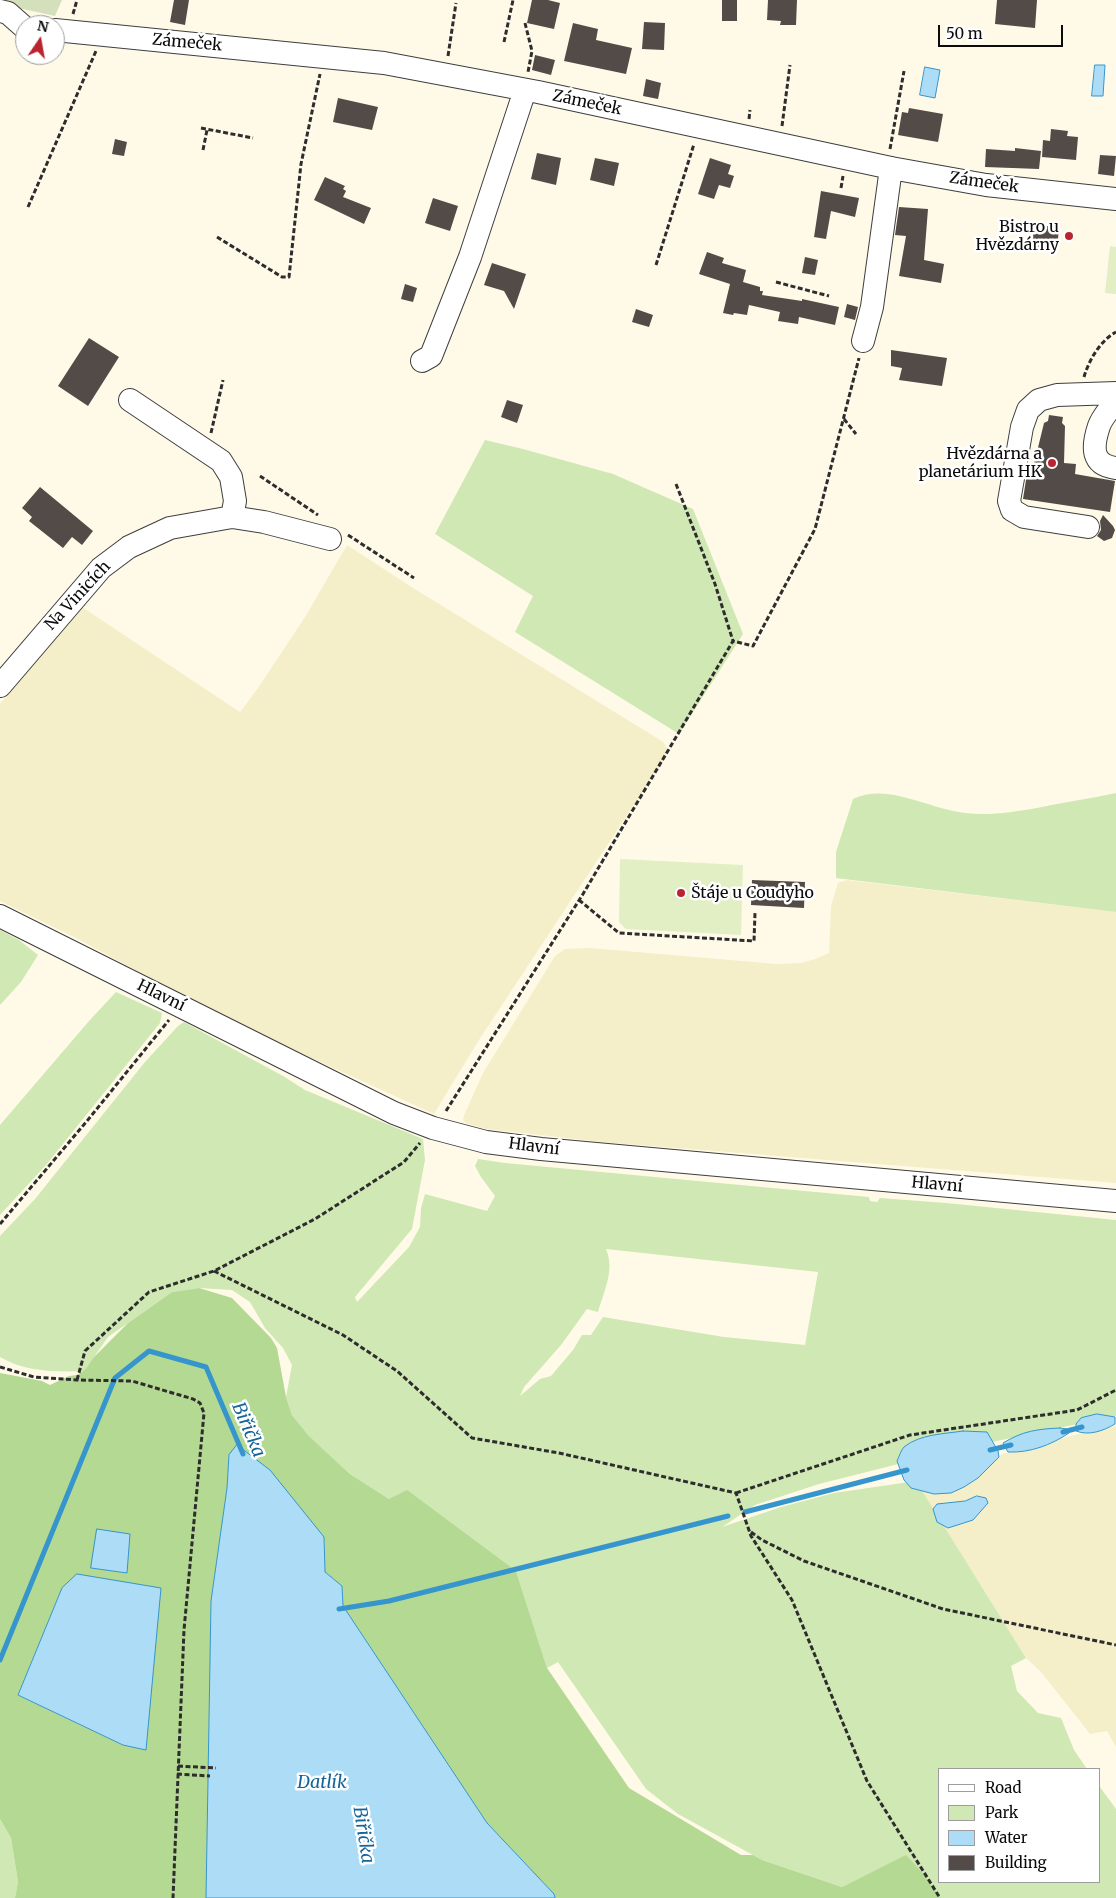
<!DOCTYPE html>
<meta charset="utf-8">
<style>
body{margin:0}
#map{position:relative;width:1116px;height:1898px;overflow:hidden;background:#fffae8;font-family:Merriweather,serif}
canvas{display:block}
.legend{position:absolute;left:938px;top:1768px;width:162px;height:115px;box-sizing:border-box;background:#fff;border:1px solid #9d9d9d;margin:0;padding:6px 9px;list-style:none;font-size:15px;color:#0b0b0b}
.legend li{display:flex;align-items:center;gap:10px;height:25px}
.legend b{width:25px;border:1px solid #9d9d9d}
.north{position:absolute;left:15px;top:15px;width:50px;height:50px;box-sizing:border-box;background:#fff;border:1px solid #9d9d9d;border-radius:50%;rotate:12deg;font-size:14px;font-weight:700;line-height:20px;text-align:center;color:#0b0b0b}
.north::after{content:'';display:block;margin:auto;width:18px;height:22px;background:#b92430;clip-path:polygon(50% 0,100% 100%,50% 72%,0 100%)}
.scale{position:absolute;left:938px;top:25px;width:125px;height:22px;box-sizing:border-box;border:2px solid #0b0b0b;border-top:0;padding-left:6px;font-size:15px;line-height:18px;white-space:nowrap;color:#0b0b0b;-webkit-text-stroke:4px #fff;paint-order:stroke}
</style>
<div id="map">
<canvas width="1116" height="1898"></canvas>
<ul class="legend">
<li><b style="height:6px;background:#fff"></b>Road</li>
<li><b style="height:14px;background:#d0e8b3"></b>Park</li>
<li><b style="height:14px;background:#adddf6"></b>Water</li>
<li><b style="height:14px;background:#534b47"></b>Building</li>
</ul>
<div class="north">N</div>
<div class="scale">50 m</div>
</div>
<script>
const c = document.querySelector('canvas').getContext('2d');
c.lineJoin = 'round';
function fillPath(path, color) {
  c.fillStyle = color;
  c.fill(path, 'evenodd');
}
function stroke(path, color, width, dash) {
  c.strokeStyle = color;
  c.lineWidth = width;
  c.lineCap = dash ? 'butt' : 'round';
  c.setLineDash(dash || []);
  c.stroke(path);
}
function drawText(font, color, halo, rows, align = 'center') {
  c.font = font + ' Merriweather,serif';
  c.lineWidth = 5;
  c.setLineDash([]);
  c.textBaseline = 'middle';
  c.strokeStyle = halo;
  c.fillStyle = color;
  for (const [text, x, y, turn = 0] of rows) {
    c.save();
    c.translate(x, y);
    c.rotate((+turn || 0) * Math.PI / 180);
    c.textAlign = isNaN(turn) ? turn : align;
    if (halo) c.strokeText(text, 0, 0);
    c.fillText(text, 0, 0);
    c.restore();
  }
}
fillPath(new Path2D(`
 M347 545 410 586 657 738 663 742 667 748 666 756 477 1043 434 1114 268 1038 171 989 74 937 0 901V704L79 605 240 712 258 688 305 617Z
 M847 880 1116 912V1183L602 1142 486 1129 465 1123 463 1119 465 1113 483 1073 555 956 565 949 590 948 777 964 801 963 815 959 829 953 831 906 838 883Z
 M1116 1426V1747L1107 1731 1090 1734 1041 1672 1026 1658 916 1481 988 1467 1002 1454 1074 1435Z`), '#f4efc9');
fillPath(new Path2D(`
 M485 440 523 449 613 474 693 509 743 634 679 734 515 632 533 596 435 534Z
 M1116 793V912L836 878V852L853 799C887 782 929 809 965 813 990 816 1012 812 1037 808 1063 802 1090 799 1116 793Z
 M0 930 19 940 38 955 21 982 0 1005Z
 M116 992 162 1013 160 1023 46 1165 0 1215V1125L89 1021Z
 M184 1022 283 1076 305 1090 423 1139 425 1160 412 1229 355 1297 357 1302 409 1247 420 1227 421 1208 425 1194 487 1211 495 1196 481 1177 475 1166 478 1159 505 1163 869 1197 870 1201 877 1202 880 1198 946 1203 1116 1220V1416L954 1450 819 1484 755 1505 722 1527 781 1507 834 1493 916 1481 1026 1658 1011 1666 1017 1691 1038 1713 1061 1718 1074 1750 1087 1769H940V1882H1100V1787L1116 1809V1898H941L921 1871 906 1856 842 1887 762 1860 678 1814 646 1789 558 1662 547 1668 516 1571 389 1499 350 1474 309 1436 292 1415 286 1397 292 1365 283 1348 265 1328 250 1302 232 1290 199 1288 172 1292 108 1337 94 1357 89 1371C59 1372 27 1373 0 1357V1236L35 1199 145 1062 178 1026ZM606 1249 818 1272 805 1345 724 1337 603 1317 591 1335H582L573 1350 551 1376 540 1379 520 1396 524 1387 561 1345 587 1309 598 1312C604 1291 615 1270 606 1249Z
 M0 1819 11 1838 18 1882 15 1898H0Z`), '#d0e8b3');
fillPath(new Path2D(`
 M199 1288 232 1298 271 1338 277 1348 286 1397 292 1415 309 1436 350 1474 389 1499 407 1490 516 1571 547 1668 629 1788 741 1855H753L762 1860 842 1887 906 1855 921 1871 941 1898H555L554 1894 487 1823 343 1606 342 1586 325 1572 324 1537 229 1455 227 1488 211 1601 206 1898H15L18 1882 11 1838 0 1819V1373L42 1381 50 1385 69 1376 77 1375 86 1369 94 1357 128 1323 172 1292ZM62 1588 146 1749 123 1745 18 1695Z`), '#b4d992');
fillPath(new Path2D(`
 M0 0H62L55 16 0 4Z`), '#d4dfbb');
fillPath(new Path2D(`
 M1110 246 1116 247V294L1105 293Z
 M620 859 743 865 741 935 626 929 619 922Z`), '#e2efc5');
const water = new Path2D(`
 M1095 65H1105L1103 96H1092Z
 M925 67 940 70 935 98 920 95Z
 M1097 1414 1115 1417V1424C1103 1431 1089 1436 1076 1431V1424L1081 1418Z
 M1060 1428 1067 1429 1069 1433C1051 1445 1030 1453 1008 1452L1003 1443C1023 1431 1037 1429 1060 1428Z
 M963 1431 987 1432 998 1451 999 1457 978 1478 964 1487 951 1493 934 1494 911 1488 904 1480 897 1461C899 1457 901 1450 904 1447 920 1434 944 1434 963 1431Z
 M237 1445 270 1470 324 1537 325 1572 342 1586 343 1606 487 1823 554 1894 555 1898H206L211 1601 227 1488 229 1455Z
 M977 1496 986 1498 988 1503 973 1520 948 1528 937 1522 933 1509 937 1504 965 1501Z
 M97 1529 130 1534 127 1573 91 1568Z
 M77 1574 161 1588 146 1750 123 1745 18 1695 62 1588Z`);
fillPath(water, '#adddf6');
stroke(water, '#3595cc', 1);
stroke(new Path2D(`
 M1063 1432 1082 1427
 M990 1450 1011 1445
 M745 1512 907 1470
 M339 1609 389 1601 728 1516
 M0 1660 115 1378 149 1351 206 1367 243 1454`), '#3595cc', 5);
fillPath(new Path2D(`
 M174 0H189L185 25 170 22Z
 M532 0H548L560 3 554 29 527 23Z
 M722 0H737V21H722Z
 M768 0H797L796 25H780L781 21 767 20Z
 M997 0H1037L1035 28 995 24Z
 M644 22 665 23 664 50 642 49Z
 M573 23 598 29 596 40 632 48 626 74 564 61Z
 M535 55 555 60 551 75 532 70Z
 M646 79 661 83 658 99 643 96Z
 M338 98 378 107 372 130 333 122Z
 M909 108 943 114 938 142 898 135 902 112 908 113Z
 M1051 129 1068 131 1067 136 1078 137 1076 160 1042 157 1043 140 1050 141Z
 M115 139 127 142 124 156 112 154Z
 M1015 148 1041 151 1039 169 985 167 986 149 1015 151Z
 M537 153 561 158 556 185 531 179Z
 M1100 155 1116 156 1114 176 1098 174Z
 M595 158 619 163 614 186 590 180Z
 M710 158 731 165 728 174 734 176 730 188 719 185 714 199 698 194Z
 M325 177 345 186 343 189 346 191 343 197 371 208 364 224 314 200Z
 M821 191 859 198 855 217 831 211 826 239 814 237Z
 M433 198 458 206 450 231 425 223Z
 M899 207 928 209 924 260 944 264 941 283 899 276 906 236 895 235Z
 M1034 225 1059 227 1057 251 1032 249Z
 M707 252 724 258 722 263 746 270 743 282 760 287V291H763L762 295 802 301V299L839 307 835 325 799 317 798 324 778 321 780 312 749 305 747 315 734 313 733 315 723 313 730 284 699 274Z
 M805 257 818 260 815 275 802 273Z
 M492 263 526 274 514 309 504 291 484 285Z
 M405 284 417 288 413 302 401 299Z
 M847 304 858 307 855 320 844 317Z
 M636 309 653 315 649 327 632 322Z
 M89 338 119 357 88 406 58 386Z
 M891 350 947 358 942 386 899 380 902 368 891 366Z
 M507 400 523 405 517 423 501 417Z
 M1049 415 1063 417 1062 423 1065 426 1064 463 1076 464 1075 474 1115 481 1110 512 1023 499 1028 467 1033 468 1044 423 1048 421Z
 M40 487 93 531 82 545 72 537 63 548 29 521 32 517 22 508Z
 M1103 515 1113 526 1115 530 1112 538 1104 541 1097 536 1101 530 1100 521Z
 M752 880 805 882 804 908 751 905Z`), '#534b47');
const minor = new Path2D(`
 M0 11 8 13 25 28
 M55 30 384 63 538 92 891 168 986 185 1116 199
 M863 341 872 307 891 168
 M422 361 431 356 470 257 525 90
 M130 400 221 461 231 477 235 501 232 517
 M1116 400C1111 408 1102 417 1099 426 1092 447 1091 465 1116 468
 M1088 527 1024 517 1012 510 1009 501 1022 427 1028 410 1039 400 1057 395 1116 393
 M0 686 101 568 129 547 170 528 232 517 264 522 330 539
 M0 916 394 1113 433 1128 486 1142 541 1149 1116 1201`);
stroke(minor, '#3e3e3e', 24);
stroke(new Path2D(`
 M73 14 77 0
 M525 23 532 51 528 72
 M504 42 513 0
 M448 56 456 3
 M749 119 750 110
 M782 126 790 65
 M201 128 253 138
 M890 149 904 71
 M203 150 207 130
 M841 188 843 176
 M28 207 96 51
 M217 237 282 277H289L301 164 320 74
 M656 265 694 144
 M776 282 829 296
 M1084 377C1089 360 1100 341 1116 332
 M844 419 856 434
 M211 433 223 380
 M260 476 318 515
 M676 484 715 584 733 641
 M348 535 414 578
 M579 900 619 933 754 941 755 913
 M446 1111 583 894 733 641 753 646 815 529 859 358
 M0 1224 87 1121 169 1020
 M214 1271 343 1335 397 1371 472 1438 559 1453 736 1493 751 1536 792 1600 867 1781 940 1898
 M0 1367 34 1377 77 1380 132 1381 193 1399 200 1403 204 1413 184 1630 173 1898
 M77 1380 85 1351 149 1292 214 1271 315 1219 404 1162 420 1143
 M736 1493 910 1435 1077 1410 1116 1390
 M751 1532 762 1540 804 1561 943 1609 1116 1645
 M178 1766 216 1768
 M177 1774 210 1776`), '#2d2d2d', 3, [5, 2.5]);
stroke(minor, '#fff', 22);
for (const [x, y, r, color] of [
 [1069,236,5,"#b92430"],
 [1052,463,5,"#b92430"],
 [681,893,5,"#b92430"]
]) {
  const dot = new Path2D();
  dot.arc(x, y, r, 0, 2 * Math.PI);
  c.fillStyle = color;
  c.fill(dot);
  stroke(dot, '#fff', 2);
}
drawText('16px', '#0b0b0b', '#fff', [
 ["Zámeček",187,43,5],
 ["Zámeček",587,103,12],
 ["Zámeček",984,183,8],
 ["Na Vinicích",78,596,-47],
 ["Hlavní",161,996,26],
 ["Hlavní",534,1147,7],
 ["Hlavní",937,1185,5]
]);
drawText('16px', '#0b0b0b', '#fff', [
 ["Bistro u",1059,227],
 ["Hvězdárny",1059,245],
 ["Hvězdárna a",1042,454],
 ["planetárium HK",1042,472],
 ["Štáje u Coudyho",691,893,"left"]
], 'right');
drawText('italic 18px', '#15659b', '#fff', [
 ["Biřička",248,1430,67],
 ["Datlík",322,1783],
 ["Biřička",363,1835,81]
]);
</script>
